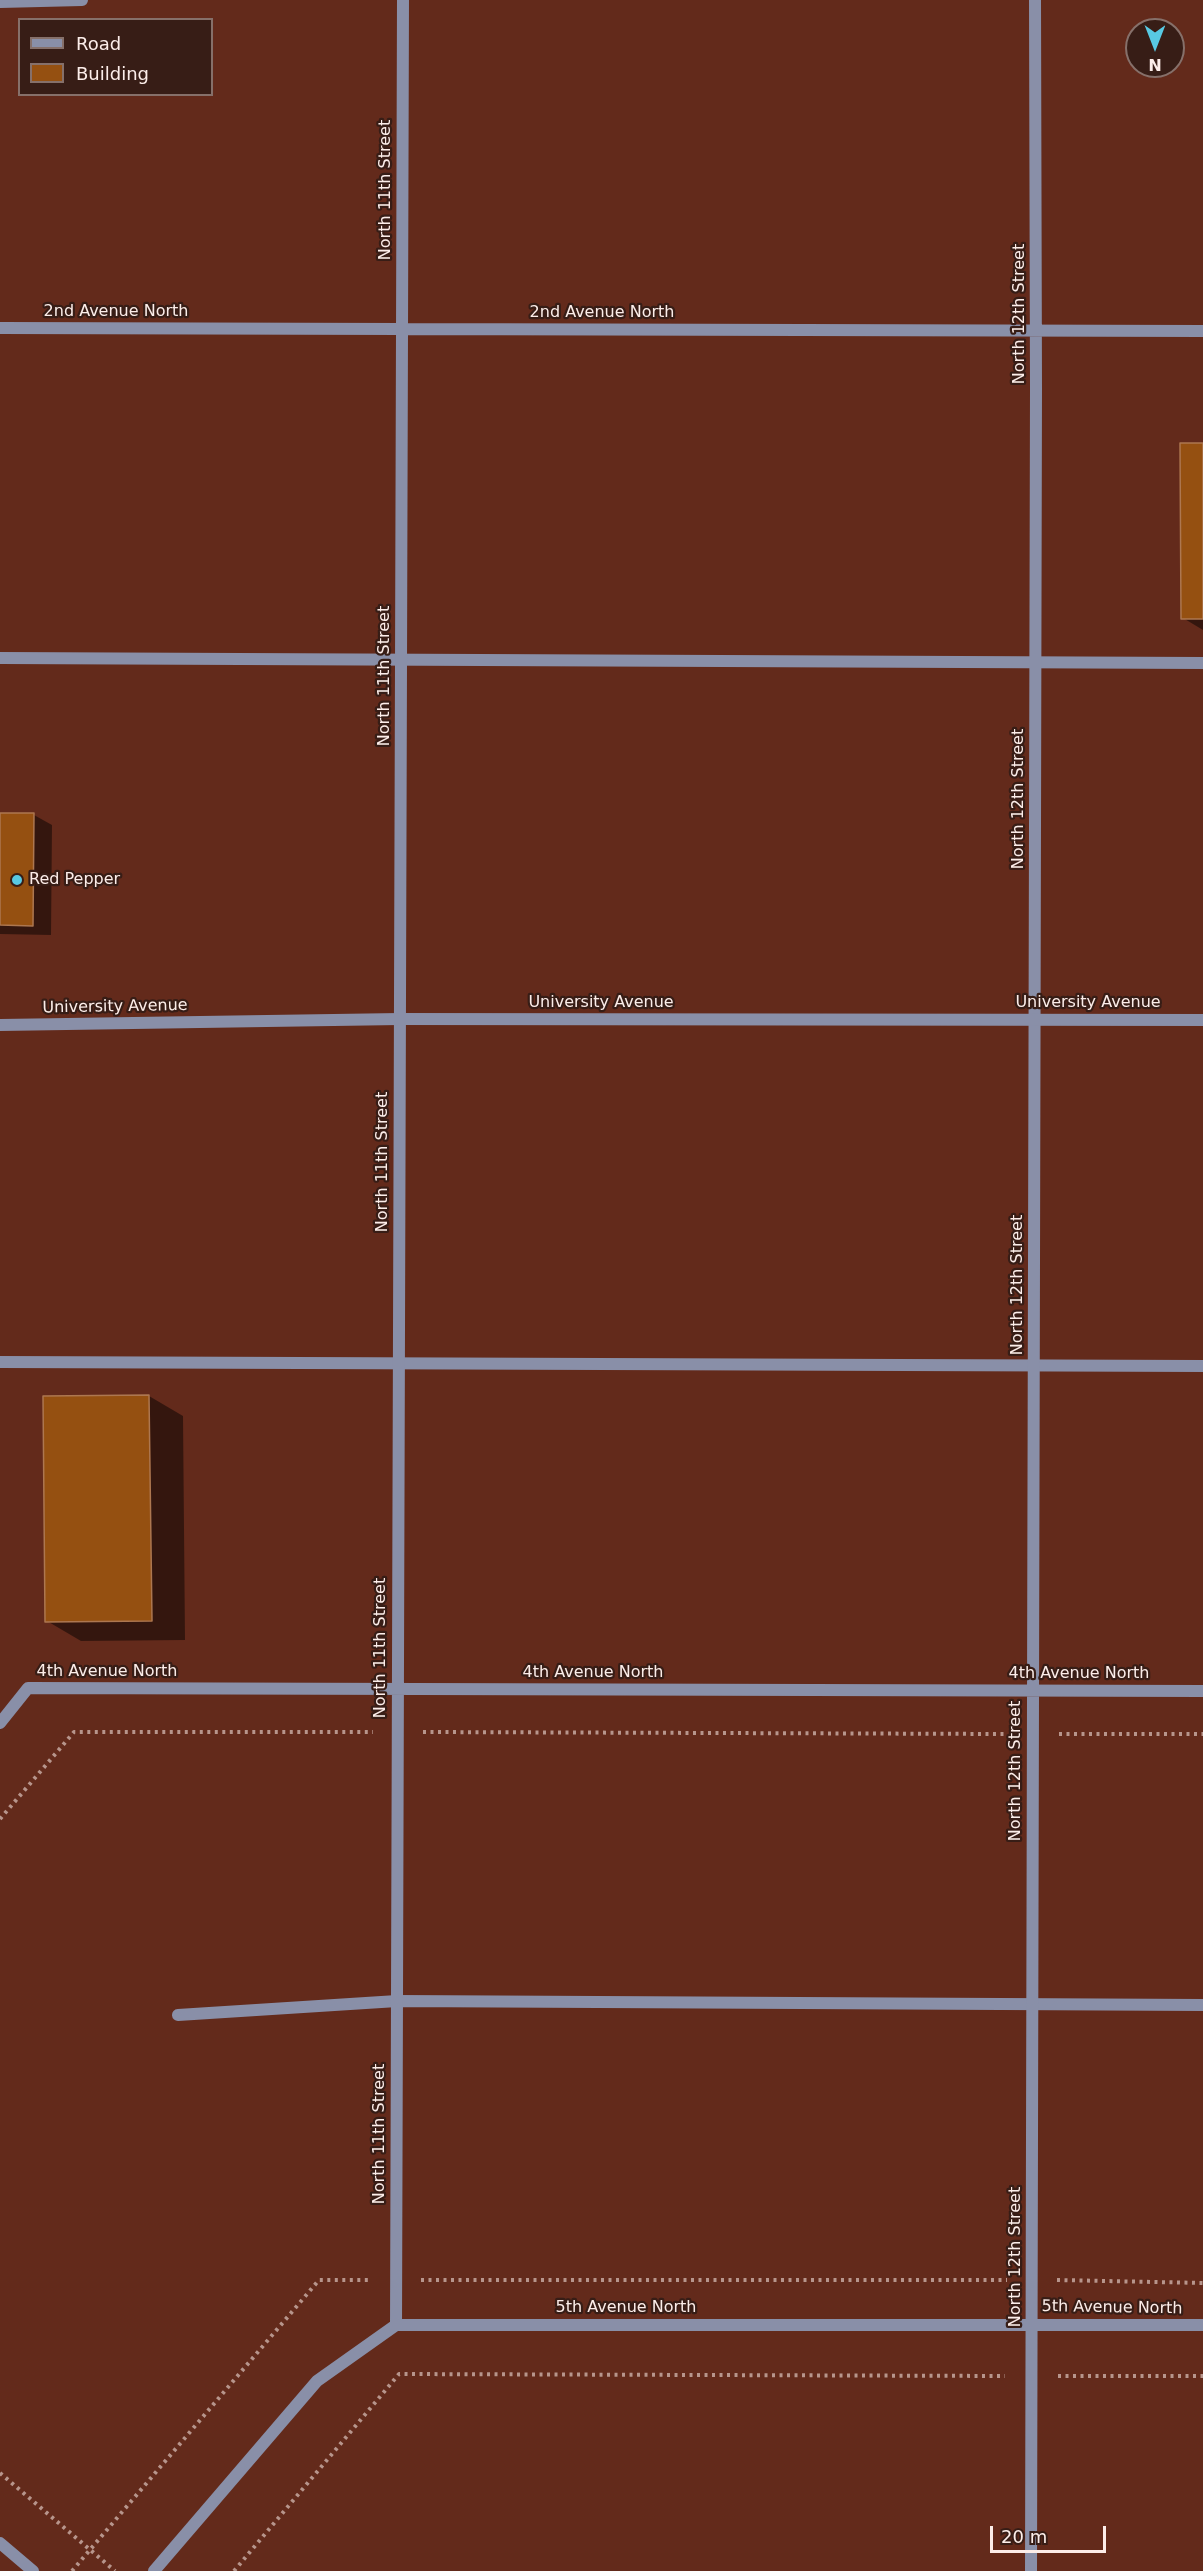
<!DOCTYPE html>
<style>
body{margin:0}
#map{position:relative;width:1203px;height:2571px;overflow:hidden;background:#632a1b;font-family:"DejaVu Sans",sans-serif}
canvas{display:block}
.legend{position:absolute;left:18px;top:18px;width:195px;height:78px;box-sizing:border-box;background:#371d16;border:2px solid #86706a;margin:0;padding:8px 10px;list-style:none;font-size:18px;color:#fcede9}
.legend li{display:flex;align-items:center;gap:12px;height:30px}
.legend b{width:30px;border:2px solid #86706a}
.north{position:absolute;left:1125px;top:18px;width:60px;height:60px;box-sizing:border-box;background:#371d16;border:2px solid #86706a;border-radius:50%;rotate:180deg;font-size:16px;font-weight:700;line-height:24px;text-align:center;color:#fcede9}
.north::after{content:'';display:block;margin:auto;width:21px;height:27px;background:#58c9e3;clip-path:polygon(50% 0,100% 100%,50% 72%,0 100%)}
.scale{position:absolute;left:990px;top:2526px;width:116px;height:27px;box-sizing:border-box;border:3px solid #fcede9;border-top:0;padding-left:8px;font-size:18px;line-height:21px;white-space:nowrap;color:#fcede9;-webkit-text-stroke:4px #371d16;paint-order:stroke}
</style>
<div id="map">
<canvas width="1203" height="2571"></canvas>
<ul class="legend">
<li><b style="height:8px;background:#898fa8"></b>Road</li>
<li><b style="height:16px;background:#955011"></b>Building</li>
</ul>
<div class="north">N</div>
<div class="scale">20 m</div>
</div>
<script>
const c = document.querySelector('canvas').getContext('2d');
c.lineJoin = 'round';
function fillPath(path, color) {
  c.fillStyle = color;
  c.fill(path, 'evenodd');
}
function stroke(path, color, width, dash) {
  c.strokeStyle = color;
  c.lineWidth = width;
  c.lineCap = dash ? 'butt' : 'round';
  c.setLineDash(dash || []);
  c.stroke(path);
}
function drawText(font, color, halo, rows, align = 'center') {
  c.font = font + ' "DejaVu Sans",sans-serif';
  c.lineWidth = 4.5;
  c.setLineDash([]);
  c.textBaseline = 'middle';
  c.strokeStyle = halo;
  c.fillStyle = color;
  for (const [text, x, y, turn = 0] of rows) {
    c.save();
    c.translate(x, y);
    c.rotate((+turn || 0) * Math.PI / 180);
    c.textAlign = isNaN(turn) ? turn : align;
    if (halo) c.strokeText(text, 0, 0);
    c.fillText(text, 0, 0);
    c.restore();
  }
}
fillPath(new Path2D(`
 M1203 445V630L1183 618Z
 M0 814 34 815 52 825 51 935 0 934Z
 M149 1396 183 1416 185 1640 81 1641 47 1621Z`), '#0007');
const building = new Path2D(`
 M1180 443H1203V619H1181Z
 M0 813H34L33 926 0 925Z
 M149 1395 152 1621 45 1622 43 1396Z`);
fillPath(building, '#955011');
stroke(building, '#ad7750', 1.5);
stroke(new Path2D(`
 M423 1732 1006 1734
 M1059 1734H1203
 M0 1819 74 1732H373
 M421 2280H1007
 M1057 2280 1203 2283
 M1058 2376H1203
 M0 2473 115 2571
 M72 2571 319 2280H371
 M234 2571 399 2374 1005 2376`), '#b7958c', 4, [3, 4.5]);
stroke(new Path2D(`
 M0 2 82 0
 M0 658 1203 663
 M0 1362 1203 1366
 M178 2015 397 2001 1203 2005`), '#898fa8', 12);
stroke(new Path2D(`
 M0 328 1203 331
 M0 1723 28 1688 1203 1691
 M396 2325 403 0
 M0 2543 33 2571
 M154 2571 317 2381 396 2325H1203
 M1031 2571 1036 388 1035 0`), '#898fa8', 12);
stroke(new Path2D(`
 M0 1025 400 1019 1203 1020`), '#898fa8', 12);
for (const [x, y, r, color] of [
 [17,880,6,"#58c9e3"]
]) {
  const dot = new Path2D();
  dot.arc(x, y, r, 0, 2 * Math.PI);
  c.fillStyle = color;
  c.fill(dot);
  stroke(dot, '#371d16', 2);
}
drawText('16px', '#fcede9', '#371d16', [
 ["North 11th Street",386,190,-90],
 ["2nd Avenue North",116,312],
 ["2nd Avenue North",602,313],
 ["North 12th Street",1020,314,-90],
 ["North 11th Street",385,676,-90],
 ["North 12th Street",1019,799,-90],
 ["University Avenue",601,1003],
 ["University Avenue",1088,1003],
 ["University Avenue",115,1007,-1],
 ["North 11th Street",383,1162,-90],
 ["North 12th Street",1018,1285,-90],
 ["North 11th Street",381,1648,-90],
 ["4th Avenue North",107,1672],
 ["4th Avenue North",593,1673],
 ["4th Avenue North",1079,1674],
 ["North 12th Street",1016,1771,-90],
 ["North 11th Street",380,2134,-90],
 ["North 12th Street",1016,2257,-90],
 ["5th Avenue North",626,2308],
 ["5th Avenue North",1112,2308,1]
]);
drawText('16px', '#fcede9', '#371d16', [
 ["Red Pepper",29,880]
], 'left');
</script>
